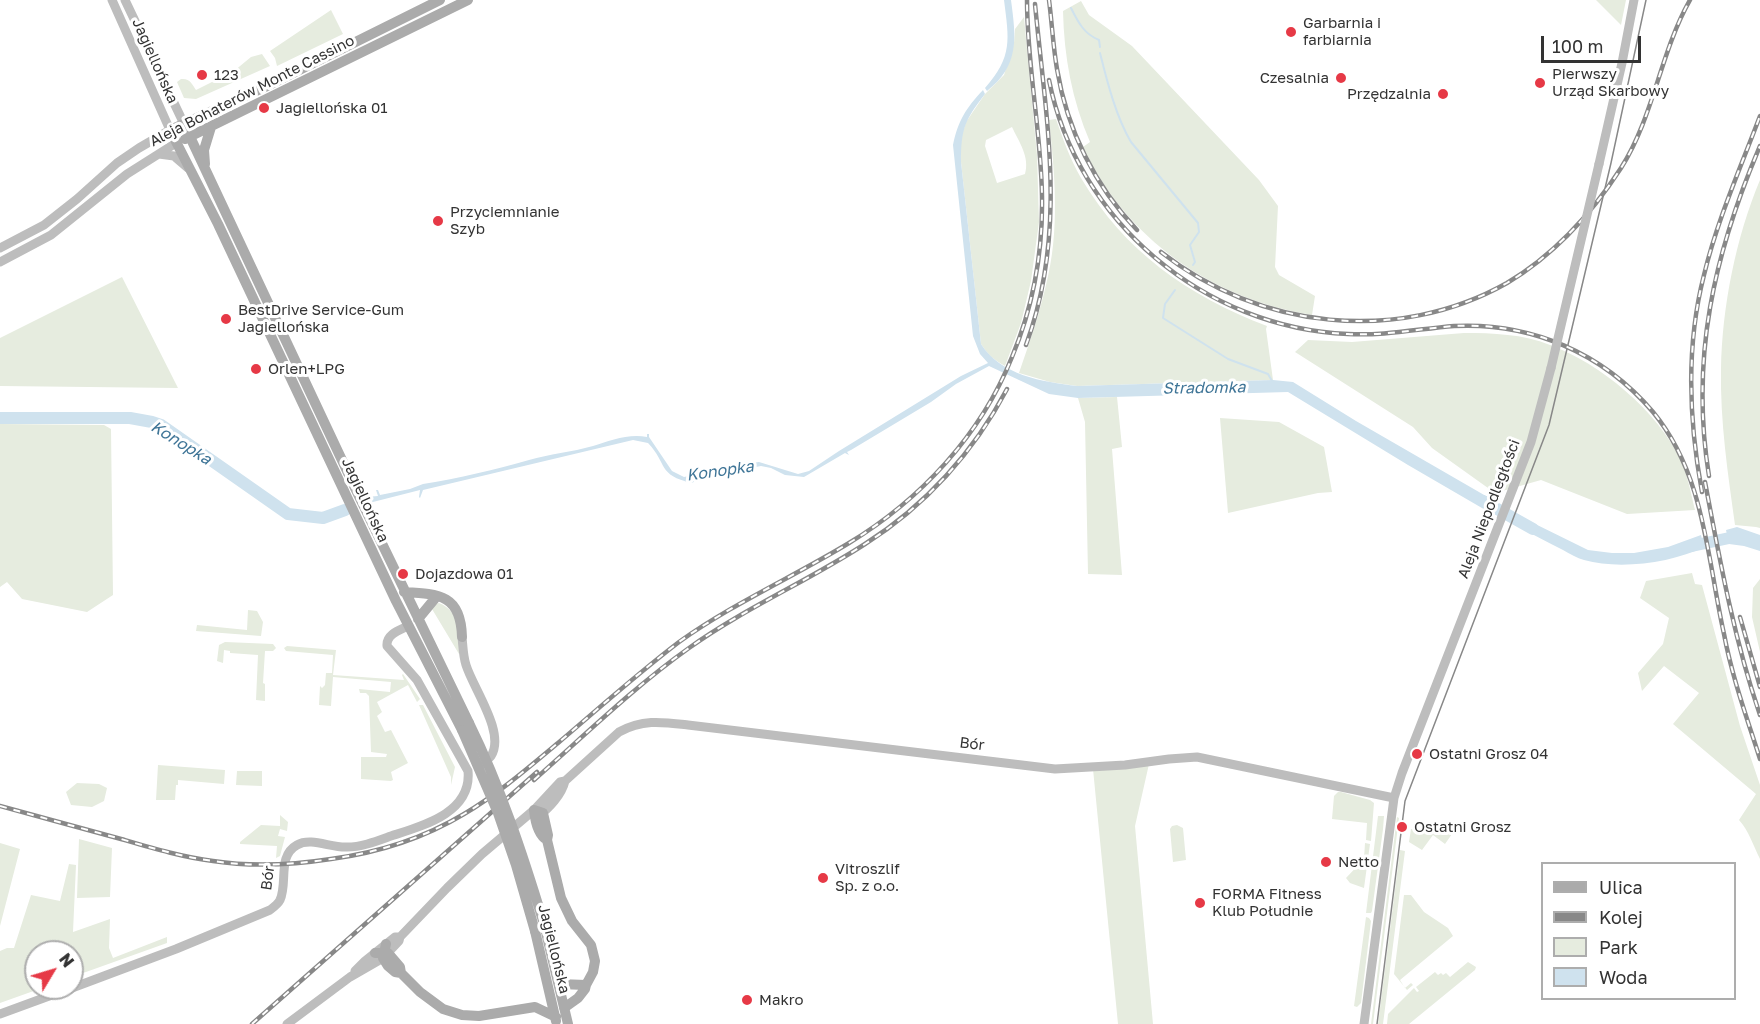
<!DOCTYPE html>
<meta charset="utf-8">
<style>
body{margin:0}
#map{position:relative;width:1760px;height:1024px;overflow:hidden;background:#fff;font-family:"Golos Text",sans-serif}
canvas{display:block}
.legend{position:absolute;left:1541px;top:862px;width:195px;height:138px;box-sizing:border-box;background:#fff;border:2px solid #adadad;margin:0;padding:8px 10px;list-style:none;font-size:18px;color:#333}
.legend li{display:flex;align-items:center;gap:12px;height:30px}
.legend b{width:30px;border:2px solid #adadad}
.north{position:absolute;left:24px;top:940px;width:60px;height:60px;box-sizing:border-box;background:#fff;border:2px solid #adadad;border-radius:50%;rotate:52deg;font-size:16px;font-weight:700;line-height:24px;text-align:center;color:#333}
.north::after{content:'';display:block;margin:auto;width:21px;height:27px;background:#e63946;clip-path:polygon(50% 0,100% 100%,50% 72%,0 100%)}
.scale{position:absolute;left:1541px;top:36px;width:100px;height:27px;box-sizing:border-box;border:3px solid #333;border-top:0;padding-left:8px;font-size:18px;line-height:21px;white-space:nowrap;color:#333;-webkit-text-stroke:4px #fff;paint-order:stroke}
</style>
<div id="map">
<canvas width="1760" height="1024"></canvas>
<ul class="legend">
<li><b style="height:8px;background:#ababab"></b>Ulica</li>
<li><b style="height:8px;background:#888"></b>Kolej</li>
<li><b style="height:16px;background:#e6ecdf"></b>Park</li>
<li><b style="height:16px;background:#cfe2ee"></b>Woda</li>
</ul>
<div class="north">N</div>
<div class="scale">100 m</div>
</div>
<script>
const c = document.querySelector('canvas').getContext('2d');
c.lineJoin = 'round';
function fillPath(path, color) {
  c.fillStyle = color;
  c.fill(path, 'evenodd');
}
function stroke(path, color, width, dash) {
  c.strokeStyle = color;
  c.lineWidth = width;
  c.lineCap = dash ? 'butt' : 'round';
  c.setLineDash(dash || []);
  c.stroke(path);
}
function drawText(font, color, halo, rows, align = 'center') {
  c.font = font + ' "Golos Text",sans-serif';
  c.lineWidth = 6;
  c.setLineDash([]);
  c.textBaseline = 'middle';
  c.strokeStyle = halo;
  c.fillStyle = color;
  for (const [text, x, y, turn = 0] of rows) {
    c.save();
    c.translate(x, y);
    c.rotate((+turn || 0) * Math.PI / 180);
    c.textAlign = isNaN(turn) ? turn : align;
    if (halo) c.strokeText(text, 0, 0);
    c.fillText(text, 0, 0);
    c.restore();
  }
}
fillPath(new Path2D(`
 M1596 0H1626L1621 25Z
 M1081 1 1089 15 1132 46 1259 180 1278 206 1275 267 1279 275 1315 296 1312 315C1212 299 1126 239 1083 147L1090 142C1072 100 1064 57 1063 11Z
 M331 10 343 34 277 66 275 58 270 51Z
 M1024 17 1037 155 1039 222 1031 281 1021 323 1005 366C994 360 988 355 981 344L961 162V137L966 122 985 94 1004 75 1014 43 1015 29ZM1012 127C1019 142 1030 157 1025 174L997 183 985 146 986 140Z
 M262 54 270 66 196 99 184 98 177 82 181 79C190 78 192 84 196 90L234 71 251 57Z
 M1056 119C1063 139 1070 159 1081 178 1124 251 1188 296 1267 326L1266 329 1273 380 1077 386 1050 382 1019 373C1029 344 1039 315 1046 285 1060 231 1055 174 1049 120Z
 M1760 180V528L1756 527 1735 525C1728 474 1720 422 1721 369 1722 307 1736 237 1760 180Z
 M122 277 178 388 0 386V338Z
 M1464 333C1493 333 1523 334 1550 345 1600 363 1659 412 1681 461 1688 476 1691 494 1695 510L1627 514 1541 480 1495 493 1432 448 1413 427 1295 352 1308 340 1352 342Z
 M1117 397 1122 447 1112 449 1122 575 1088 574 1085 422 1078 398Z
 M1220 418 1279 422 1324 447 1332 492 1318 493 1228 513Z
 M0 424 104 425 111 429 113 595 87 612 22 599 7 582 0 587Z
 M1692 573 1695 584 1702 585 1740 726 1760 785V859C1753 845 1749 831 1739 820L1756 794 1673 724 1699 693 1664 666 1642 691 1638 673 1663 644 1669 618 1640 598 1646 581Z
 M1760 579V652L1752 617 1753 588Z
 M439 603C461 612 459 634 459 654L432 609 434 604Z
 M248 610 257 611 263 622 261 636 196 631 197 625 247 630Z
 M225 642 273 644 276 648 273 651H265L263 683 265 684V701L256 700 258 655 230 653V651L224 650 223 663 217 661 219 645Z
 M287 646 336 650 333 675 404 680 402 675 403 674 420 699 417 702 408 685 377 702 382 712 377 716 385 732 391 730 408 763 391 772 393 780 391 781 361 779V757H386L387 754 371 752 369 696 366 693H360L359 689 390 692 391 682 333 677 331 706 319 705 320 686 322 688 325 685 326 673H332L333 655 286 651 284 648Z
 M419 705H423L455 767 451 785V777Z
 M1149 764 1135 826 1153 1024H1118L1093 769Z
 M158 765 225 770 224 784 178 780V785H176L175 800H156Z
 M237 771H262V786L236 785Z
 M77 783 99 784 107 788 104 801 92 807 71 805 66 792Z
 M1338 792H1341L1370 800 1374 803 1371 841 1366 840 1367 823 1332 819 1334 796Z
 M280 815 288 822 287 831 280 829 278 836 285 837 280 856 276 858 277 846 240 844V842L261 825 280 826Z
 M1378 816H1384L1383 829 1372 911 1371 913H1366Z
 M1397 817 1399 818 1373 1024H1371Z
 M1177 825 1183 828 1186 860 1173 862 1170 829 1172 826Z
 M1411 829 1448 831 1452 834 1445 844 1433 835 1422 850 1409 842Z
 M79 839 112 848 110 897 77 898Z
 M0 843 20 849 0 926Z
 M1365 843 1370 844 1364 888 1350 883 1346 878 1364 859Z
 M1400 850 1405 851 1383 1024H1378Z
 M69 864 76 865 73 932 110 919 109 948 113 958 167 937V943L72 977V952H36V988H42L0 1003V951L7 948H14L31 895 60 901Z
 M1404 895H1411L1424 912 1448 928 1453 936 1400 980 1405 988 1411 983 1413 985 1407 990 1394 974Z
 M1366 917 1369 918 1371 921 1361 1003 1357 1007 1354 1006Z
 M1468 962 1476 967 1475 970 1409 1024H1387L1388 1014 1414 988 1417 992 1419 991 1416 987 1435 972 1438 975 1441 973 1443 975 1446 973 1450 977Z`), '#e6ecdf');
fillPath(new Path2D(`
 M1004 0H1011C1016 38 1020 65 987 91L985 88C1013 56 1009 40 1004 0Z
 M983 90 985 94C965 120 961 128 961 162L981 344C1000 375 1043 382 1077 386L1273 380 1293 382 1356 421 1498 503 1494 515 1408 465 1288 392 1078 398 1049 394 989 366 956 384 931 402 851 450 847 452 849 455 845 453 804 477 785 475 771 468 761 466 702 477 692 483C657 475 668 464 648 443L633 440 423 490 420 498 419 497 420 490 369 503 366 497 378 496 376 490H378L380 495 410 489 423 484C460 478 493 470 529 460 549 454 572 452 593 446 609 441 629 433 647 437V434H649V437L672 471 684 477 743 464 759 462 798 474 809 471 839 451 961 376 988 363 980 354 973 336 953 145C958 121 966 108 983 90Z
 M1521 517 1588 550 1612 553H1634L1668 547 1701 535 1704 547C1672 563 1619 570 1584 560 1577 558 1570 554 1563 550 1547 542 1532 534 1517 526Z
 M1737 527 1760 535V551L1744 546 1729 544 1726 530Z`), '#cfe2ee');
stroke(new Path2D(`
 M1071 8C1078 22 1084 34 1099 40L1100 47
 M1100 53C1107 81 1116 117 1131 142L1198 223 1199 232 1190 245 1195 262 1193 265
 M1175 290 1165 304 1163 318 1228 359 1268 374 1272 381`), '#cfe2ee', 2);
stroke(new Path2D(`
 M0 418H130L152 422 161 425 288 514 323 518 345 510
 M1483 501 1533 529
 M1687 547 1734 537 1760 543`), '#cfe2ee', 12);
stroke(new Path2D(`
 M125 0 184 124
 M159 154 174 156 188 168
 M1599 164 1622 63 1634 0
 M0 248 44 225 77 199 117 163 139 148 170 130 112 0
 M0 262 51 235 127 174 176 143
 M462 637C463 646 463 656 466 665 473 688 506 733 491 756 489 759 484 762 481 765
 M538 816C549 809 562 794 565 781
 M355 971 365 961 395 937H400
 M72 988 176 949 270 910C274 907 278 904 280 900 288 883 277 856 297 845 311 837 331 848 347 847 362 847 377 841 391 836 422 826 472 813 468 771L417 680 387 646C386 634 400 630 408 626
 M0 1014 71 988
 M287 1024 350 977 383 958 399 941 400 937 447 888 482 854 534 810 560 782 565 781 619 732C643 719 662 722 688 725L1055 769 1125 765 1169 759 1197 757 1394 798
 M1364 1024 1394 798 1402 773 1531 442 1551 368`), '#bdbdbd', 9);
stroke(new Path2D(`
 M440 0 265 87 170 130 218 224 396 601 462 730
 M184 124 356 490 469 723
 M185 139 468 0
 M205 164 204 150 211 127
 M404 592C440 594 461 595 462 637
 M418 619 437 596
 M547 840C538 835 535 820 534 810L543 813 548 835 547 840 561 898 572 921 591 945 595 961 593 972 586 985 585 989 578 998 564 1008
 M544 924 568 1024
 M535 931 556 1021
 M386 944 383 958 388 966 395 972 401 973 420 992 443 1009 462 1015 479 1016 535 1007 556 1017
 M375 953H388L400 967 401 973
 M559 984 586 985`), '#ababab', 10);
stroke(new Path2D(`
 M1377 1024 1405 801 1549 425 1611 163 1646 0`), '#888', 1.5);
const rail = new Path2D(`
 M1049 0C1052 23 1053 46 1057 69 1067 130 1095 186 1137 230
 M1049 80C1077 221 1204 328 1348 334 1383 336 1418 329 1454 326 1531 322 1603 353 1653 412 1705 475 1707 558 1724 634 1732 677 1747 718 1760 759
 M1161 252C1259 329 1397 345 1507 283 1554 255 1592 213 1621 168 1654 116 1660 53 1690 0
 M1026 345C1068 231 1046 120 1035 4
 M1709 476C1690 358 1714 254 1760 146
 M1705 482C1720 561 1734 639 1760 715
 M1702 492C1689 422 1686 345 1704 275 1717 221 1740 169 1760 116
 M1740 617 1760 687
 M534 780C585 735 634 687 689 648 745 608 808 581 865 544 925 506 974 452 1007 389
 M0 806C40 817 81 828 121 839 152 848 182 857 213 861 252 867 292 865 331 859 376 853 424 838 464 814 498 794 528 768 558 743 598 709 637 674 679 642 732 604 793 577 849 543 920 500 981 435 1012 357 1033 307 1043 251 1042 196 1041 130 1027 66 1027 0
 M252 1024 537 772`);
stroke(rail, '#888', 4.5);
stroke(rail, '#fff', 2, [7]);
stroke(new Path2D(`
 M1551 368 1599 164`), '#bdbdbd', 9);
stroke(new Path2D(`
 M469 723C501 788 523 855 544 924
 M462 730 498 813 516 865 535 931`), '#ababab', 10);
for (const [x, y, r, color] of [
 [1291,32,6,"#e63946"],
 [202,75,6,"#e63946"],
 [1341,78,6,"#e63946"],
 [1540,83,6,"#e63946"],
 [1443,94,6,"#e63946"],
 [264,108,6,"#e63946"],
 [438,221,6,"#e63946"],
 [226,319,6,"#e63946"],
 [256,369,6,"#e63946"],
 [403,574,6,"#e63946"],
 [1417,754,6,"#e63946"],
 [1402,827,6,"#e63946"],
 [1326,862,6,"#e63946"],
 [823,878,6,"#e63946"],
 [1200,903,6,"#e63946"],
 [747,1000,6,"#e63946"]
]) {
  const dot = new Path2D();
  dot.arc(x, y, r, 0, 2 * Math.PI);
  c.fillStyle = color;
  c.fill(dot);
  stroke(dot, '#fff', 2);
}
drawText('15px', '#333', '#fff', [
 ["Garbarnia i",1303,23],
 ["farbiarnia",1303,40],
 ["Pierwszy",1552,74],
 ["Urząd Skarbowy",1552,91],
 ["123",214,75],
 ["Czesalnia",1329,78,"right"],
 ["Przędzalnia",1431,94,"right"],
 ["Jagiellońska 01",276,108],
 ["Przyciemnianie",450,212],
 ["Szyb",450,229],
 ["BestDrive Service-Gum",238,310],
 ["Jagiellońska",238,327],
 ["Orlen+LPG",268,369],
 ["Dojazdowa 01",415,574],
 ["Ostatni Grosz 04",1429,754],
 ["Ostatni Grosz",1414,827],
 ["Netto",1338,862],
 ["Vitroszlif",835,869],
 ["Sp. z o.o.",835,886],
 ["FORMA Fitness",1212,894],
 ["Klub Południe",1212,911],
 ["Makro",759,1000]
], 'left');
drawText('15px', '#333', '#fff', [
 ["Jagiellońska",155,61,66],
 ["Aleja Bohaterów Monte Cassino",252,91,-27],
 ["Jagiellońska",365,500,65],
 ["Aleja Niepodległości",1489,509,-69],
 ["Bór",972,744,7],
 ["Bór",268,878,-82],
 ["Jagiellońska",554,949,76]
]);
drawText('italic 16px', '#3f7597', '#fff', [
 ["Stradomka",1204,388,-1],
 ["Konopka",181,443,32],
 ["Konopka",720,471,-8]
]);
</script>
